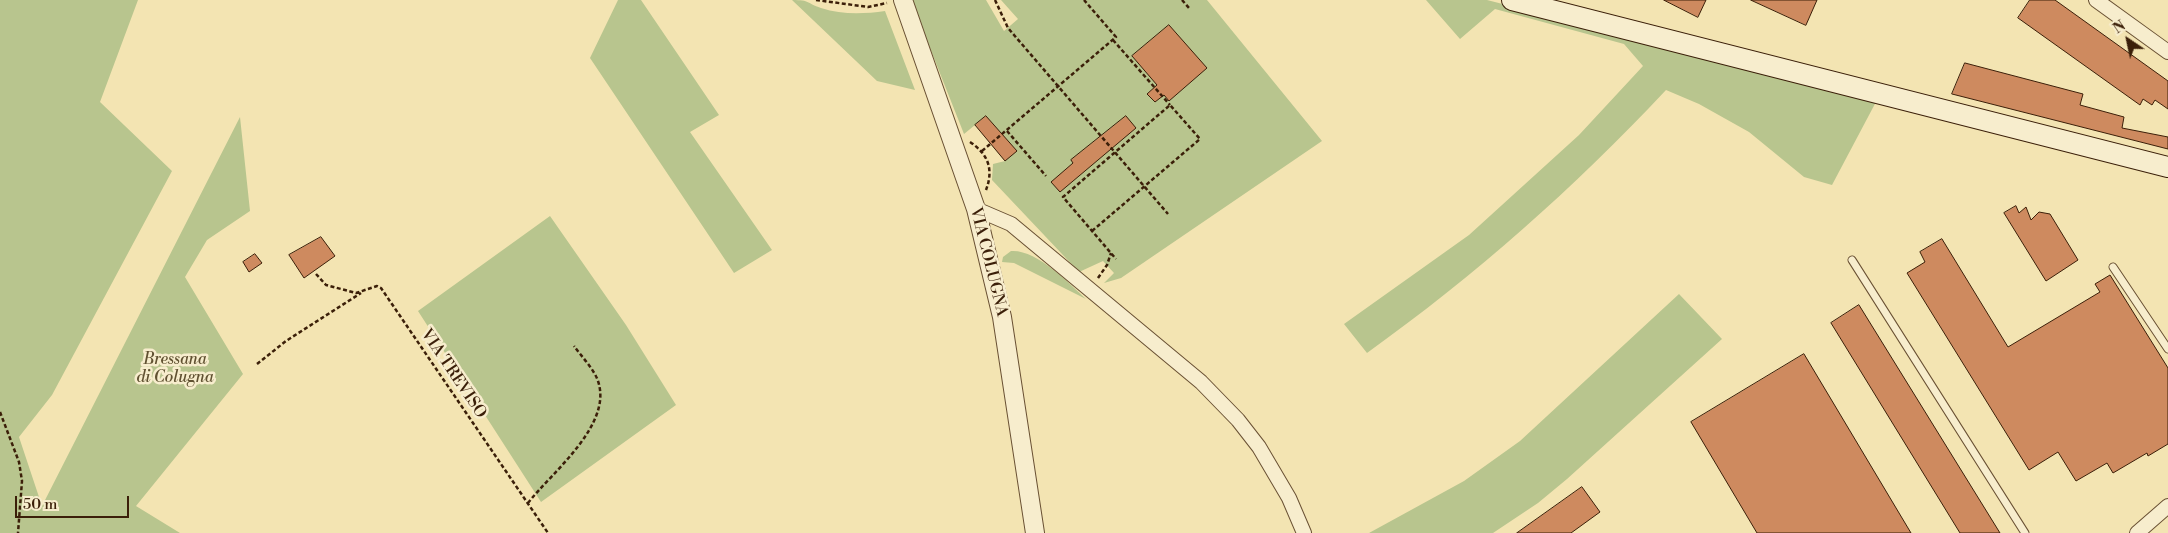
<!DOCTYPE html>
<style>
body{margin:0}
#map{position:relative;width:2168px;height:533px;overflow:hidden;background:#f3e4b2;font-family:"Libre Bodoni",serif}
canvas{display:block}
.north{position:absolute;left:2103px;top:15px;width:50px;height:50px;-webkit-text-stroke:4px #f7edcd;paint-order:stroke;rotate:326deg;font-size:14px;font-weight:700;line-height:20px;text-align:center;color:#3b1f09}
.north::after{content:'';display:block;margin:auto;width:18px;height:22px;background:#3b1f09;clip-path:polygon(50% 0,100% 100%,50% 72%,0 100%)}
.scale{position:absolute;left:15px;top:496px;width:114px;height:22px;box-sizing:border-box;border:2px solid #3b1f09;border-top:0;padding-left:6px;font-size:15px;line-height:18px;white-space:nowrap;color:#3b1f09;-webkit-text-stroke:4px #f7edcd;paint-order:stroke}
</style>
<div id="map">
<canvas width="2168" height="533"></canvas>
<div class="north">N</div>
<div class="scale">50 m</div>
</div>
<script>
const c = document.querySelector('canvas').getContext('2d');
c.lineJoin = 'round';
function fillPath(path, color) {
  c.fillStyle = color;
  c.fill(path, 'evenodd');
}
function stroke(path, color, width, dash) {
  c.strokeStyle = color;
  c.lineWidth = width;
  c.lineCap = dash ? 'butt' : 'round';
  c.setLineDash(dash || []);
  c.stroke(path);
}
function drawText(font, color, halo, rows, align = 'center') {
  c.font = font + ' "Libre Bodoni",serif';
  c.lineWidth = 5;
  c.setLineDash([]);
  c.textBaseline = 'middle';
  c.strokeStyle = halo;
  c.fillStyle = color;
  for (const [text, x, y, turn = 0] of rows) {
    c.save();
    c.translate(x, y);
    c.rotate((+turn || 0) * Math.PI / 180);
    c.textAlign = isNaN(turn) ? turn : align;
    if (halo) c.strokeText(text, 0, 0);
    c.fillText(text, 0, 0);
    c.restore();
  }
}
fillPath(new Path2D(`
 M0 0H138L100 102 172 171 52 395 19 437 42 506 240 117 250 211 207 240 185 277 243 374 136 506 180 533H0Z
 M618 0H641L719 115 690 132 772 250 734 273 590 58Z
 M792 0C811 0 806 3 821 8 842 15 864 14 885 11L915 90 877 81Z
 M911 0H986L1004 31 1018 19 1001 0H1207L1322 141 1121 278 1104 283 1114 273 1103 261 1079 272 992 180 993 164 1005 161 975 125 964 134Z
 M1426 0H1487L1877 100 1832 185 1804 177 1749 132 1699 104 1666 90C1573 189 1477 274 1367 353L1344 324 1469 235 1579 135 1643 66 1624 44 1495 9 1460 39Z
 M550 216 626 325 676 405 541 502 418 311Z
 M1011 251C1036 249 1069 283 1086 299L1014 263 1002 262 1003 257Z
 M1679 294 1722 339 1567 479 1538 503 1493 533H1369L1464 481 1520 441Z`), '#b8c58e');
const building = new Path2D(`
 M1664 0H1706L1698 17Z
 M1751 0H1817L1806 25Z
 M2030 0H2055L2168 81V109L2155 100 2152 105 2143 99 2140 105 2018 18Z
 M1169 25 1207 68 1169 101 1164 95 1155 102 1147 94 1157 85 1132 56Z
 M1965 63 2083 94 2080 105 2124 117 2122 128 2168 137V149L1952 94Z
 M986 116 1017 151 1005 161 975 125Z
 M1126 116 1136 128 1060 192 1051 182 1073 163 1071 160Z
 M2016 206 2019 213 2026 207 2031 220 2039 212 2050 214 2078 260 2046 281 2004 213Z
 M321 237 335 256 304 278 289 255Z
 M1942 239 2008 347 2100 292 2095 284 2110 275 2168 368V444L2148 456 2147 453 2113 473 2107 463 2076 481 2058 452 2029 470 1907 273 1925 262 1920 252Z
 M255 254 262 263 249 272 243 262Z
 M1859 305 2000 533H1960L1831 323Z
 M1804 354 1911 533H1757L1691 422Z
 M1582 487 1600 512 1571 533H1517Z`);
fillPath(building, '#ce8a5f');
stroke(building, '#3b1f09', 1);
const service = new Path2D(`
 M1852 260 2025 533
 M2113 267 2168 349`);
const minor = new Path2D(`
 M2096 0 2168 52
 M976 209 1011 224 1201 382 1238 420 1259 447 1289 498 1304 533
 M2137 533 2168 506`);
const tertiary = new Path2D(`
 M903 0 976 209 1002 317 1035 533`);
const secondary = new Path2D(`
 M1512 0 2168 167`);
stroke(service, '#695033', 9);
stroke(minor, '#695033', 16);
stroke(tertiary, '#695033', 20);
stroke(secondary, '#3b1f09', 22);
stroke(new Path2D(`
 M816 0 868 7 887 3
 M995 0 1008 28 1168 214
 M1182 0 1189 8
 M1113 40 1170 105
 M1007 131 1046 176
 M970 142C988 154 994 169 986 190
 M982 151 1116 37 1084 0
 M1092 231 1200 139 1170 105 1063 197 1116 259
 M316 274 326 285 356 293 377 286 381 288 548 533
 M1098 278 1107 265 1111 253
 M257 364 286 341 361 293
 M0 412 19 462 22 481 18 533
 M528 503C552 472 613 425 598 381 594 369 581 356 574 346`), '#3b1f09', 2.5, [4, 2.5]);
stroke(service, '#f7edcd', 7);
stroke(minor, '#f7edcd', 14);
stroke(tertiary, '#f7edcd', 18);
stroke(secondary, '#f7edcd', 20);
drawText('16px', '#3b1f09', '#f7edcd', [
 ["VIA COLUGNA",988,262,76],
 ["VIA TREVISO",453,374,56]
]);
drawText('italic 16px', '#605131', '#f7edcd', [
 ["Bressana",175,360],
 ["di Colugna",175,378]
]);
</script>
